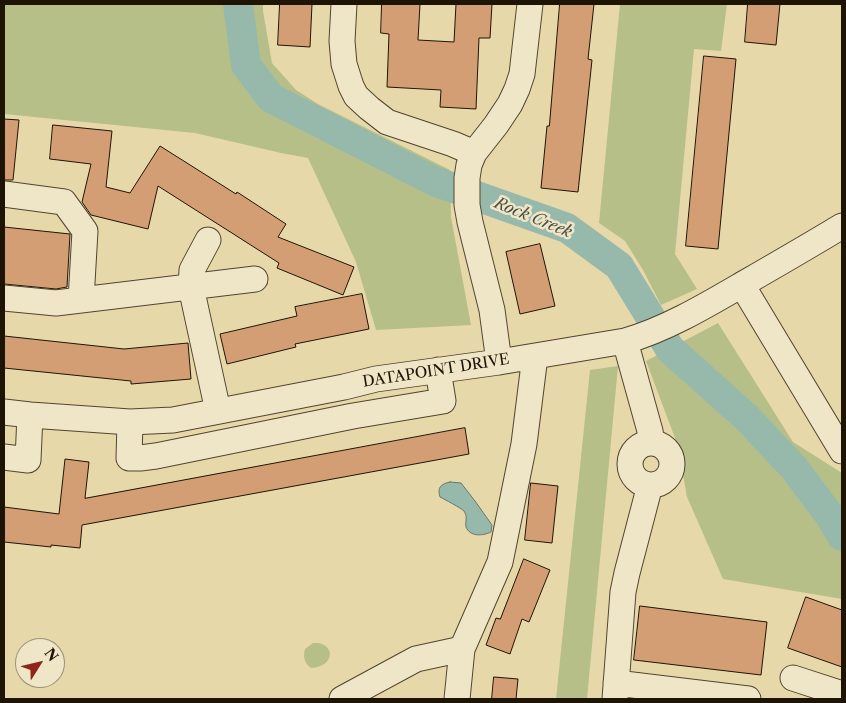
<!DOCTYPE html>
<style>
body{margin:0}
#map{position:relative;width:846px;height:703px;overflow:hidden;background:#e7d8aa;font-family:"Libre Caslon Text",serif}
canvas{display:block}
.frame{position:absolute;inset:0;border:5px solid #1e1406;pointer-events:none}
.north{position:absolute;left:15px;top:638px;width:50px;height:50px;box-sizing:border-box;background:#efe6c8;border:1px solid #9b927a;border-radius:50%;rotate:54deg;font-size:14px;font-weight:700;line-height:20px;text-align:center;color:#1e1406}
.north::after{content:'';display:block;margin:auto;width:18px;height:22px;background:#8f2418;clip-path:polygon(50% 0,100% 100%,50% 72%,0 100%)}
</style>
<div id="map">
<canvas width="846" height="703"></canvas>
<div class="frame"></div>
<div class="north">N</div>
</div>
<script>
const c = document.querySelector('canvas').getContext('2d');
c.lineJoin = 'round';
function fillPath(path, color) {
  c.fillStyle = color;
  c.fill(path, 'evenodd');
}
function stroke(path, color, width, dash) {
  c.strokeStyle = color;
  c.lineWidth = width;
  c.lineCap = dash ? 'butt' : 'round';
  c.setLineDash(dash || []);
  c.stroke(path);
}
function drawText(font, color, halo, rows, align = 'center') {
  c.font = font + ' "Libre Caslon Text",serif';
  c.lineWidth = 5;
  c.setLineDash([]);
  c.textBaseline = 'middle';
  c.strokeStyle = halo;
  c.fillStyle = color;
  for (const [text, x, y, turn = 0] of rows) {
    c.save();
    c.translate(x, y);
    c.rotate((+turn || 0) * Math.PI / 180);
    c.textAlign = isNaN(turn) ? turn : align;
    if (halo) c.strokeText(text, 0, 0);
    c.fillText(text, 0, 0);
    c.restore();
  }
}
fillPath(new Path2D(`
 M4 4H263V11L272 63 296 90 318 104 450 170 451 217 471 325 376 330 356 262 308 158 281 153 195 133 4 114Z
 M620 4H727L721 51 694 49 675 254 697 289 661 305 643 270 625 241 599 223Z
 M718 323 793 442 842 473V599L723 579 687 497 678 446 646 361Z
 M618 366 587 699H556L590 370Z
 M313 643C335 641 337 666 311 668 304 663 303 656 305 649Z`), '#b6bf88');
const water = new Path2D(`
 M450 482 461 483 475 501 492 525 491 532C483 536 470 537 466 527 465 521 468 517 464 511 461 508 444 499 440 497 437 487 441 484 450 482Z`);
fillPath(water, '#97b9ac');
stroke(water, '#67776a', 1);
stroke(new Path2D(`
 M238 4 246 65 271 98 434 181 567 228 619 266 670 349 747 418 794 468 830 516 842 536`), '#97b9ac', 30);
const building = new Path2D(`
 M280 4H312L310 47 278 45Z
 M382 4H420L418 40 454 42 456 4H492L490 38H479L476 109 440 107 441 90 387 87 389 34 381 33Z
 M560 4H594L588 59 592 60 578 192 541 188 547 126H549Z
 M748 4H780L776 45 745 42Z
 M704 56 736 59 718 249 686 246Z
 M4 119 19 120 13 180H4Z
 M53 125 112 131 106 187 130 193 160 146 236 194 237 192 286 224 278 237 354 267 343 295 277 268 279 263 158 186 148 229 91 215 82 202 91 164 50 159Z
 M4 227 70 234 67 287 56 289 4 284Z
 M540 244 555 306 520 314 506 252Z
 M362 294 369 329 295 344 296 347 227 364 220 334 297 316 295 307Z
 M4 336 124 349 188 343 191 379 131 384V381L4 368Z
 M465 428 469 454 82 525 80 548 51 545V547L4 542V507L59 514 65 459 89 462 85 498Z
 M531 483 558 486 552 543 525 540Z
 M524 559 550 570 529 622 522 619 510 654 486 645 496 618 500 619Z
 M806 597 842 610V667L788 648Z
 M640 606 767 622 761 675 634 660Z
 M494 677 518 679 516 699H492Z`);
fillPath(building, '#d49e74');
stroke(building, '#1e1406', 1);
const minor = new Path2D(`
 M344 4 342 41 344 64 351 86 356 96 369 108 387 122 453 144 474 153
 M4 194 64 202 85 231 81 300
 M208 240 192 270 191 287 218 411
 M742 285 842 451
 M4 298 56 303 255 279
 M625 341 650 431 652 443
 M499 362 492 310 470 222 467 205V178L469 165 474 153 496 125 510 104 517 89 522 74 530 4
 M4 412 30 415 130 422 173 420 344 387 376 379 499 362 625 341C665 330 707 305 743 284 776 265 809 246 842 226
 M130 422 129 458H140L156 456 353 416 443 401 438 370
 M630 464a21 21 0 1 1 42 0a21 21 0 1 1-42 0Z
 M4 457 28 460 30 415
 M793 678 842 694
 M616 683 748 699
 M342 699 416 659 462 649
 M457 699 462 649 500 562 524 444 535 356
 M615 699 623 592 627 573 650 485`);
stroke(minor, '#50452f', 27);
stroke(minor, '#efe6c8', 25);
drawText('15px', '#1e1406', '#efe6c8', [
 ["DATAPOINT DRIVE",436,371,-9]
]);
drawText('italic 16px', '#484e40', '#efe6c8', [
 ["Rock Creek",533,218,22]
]);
</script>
